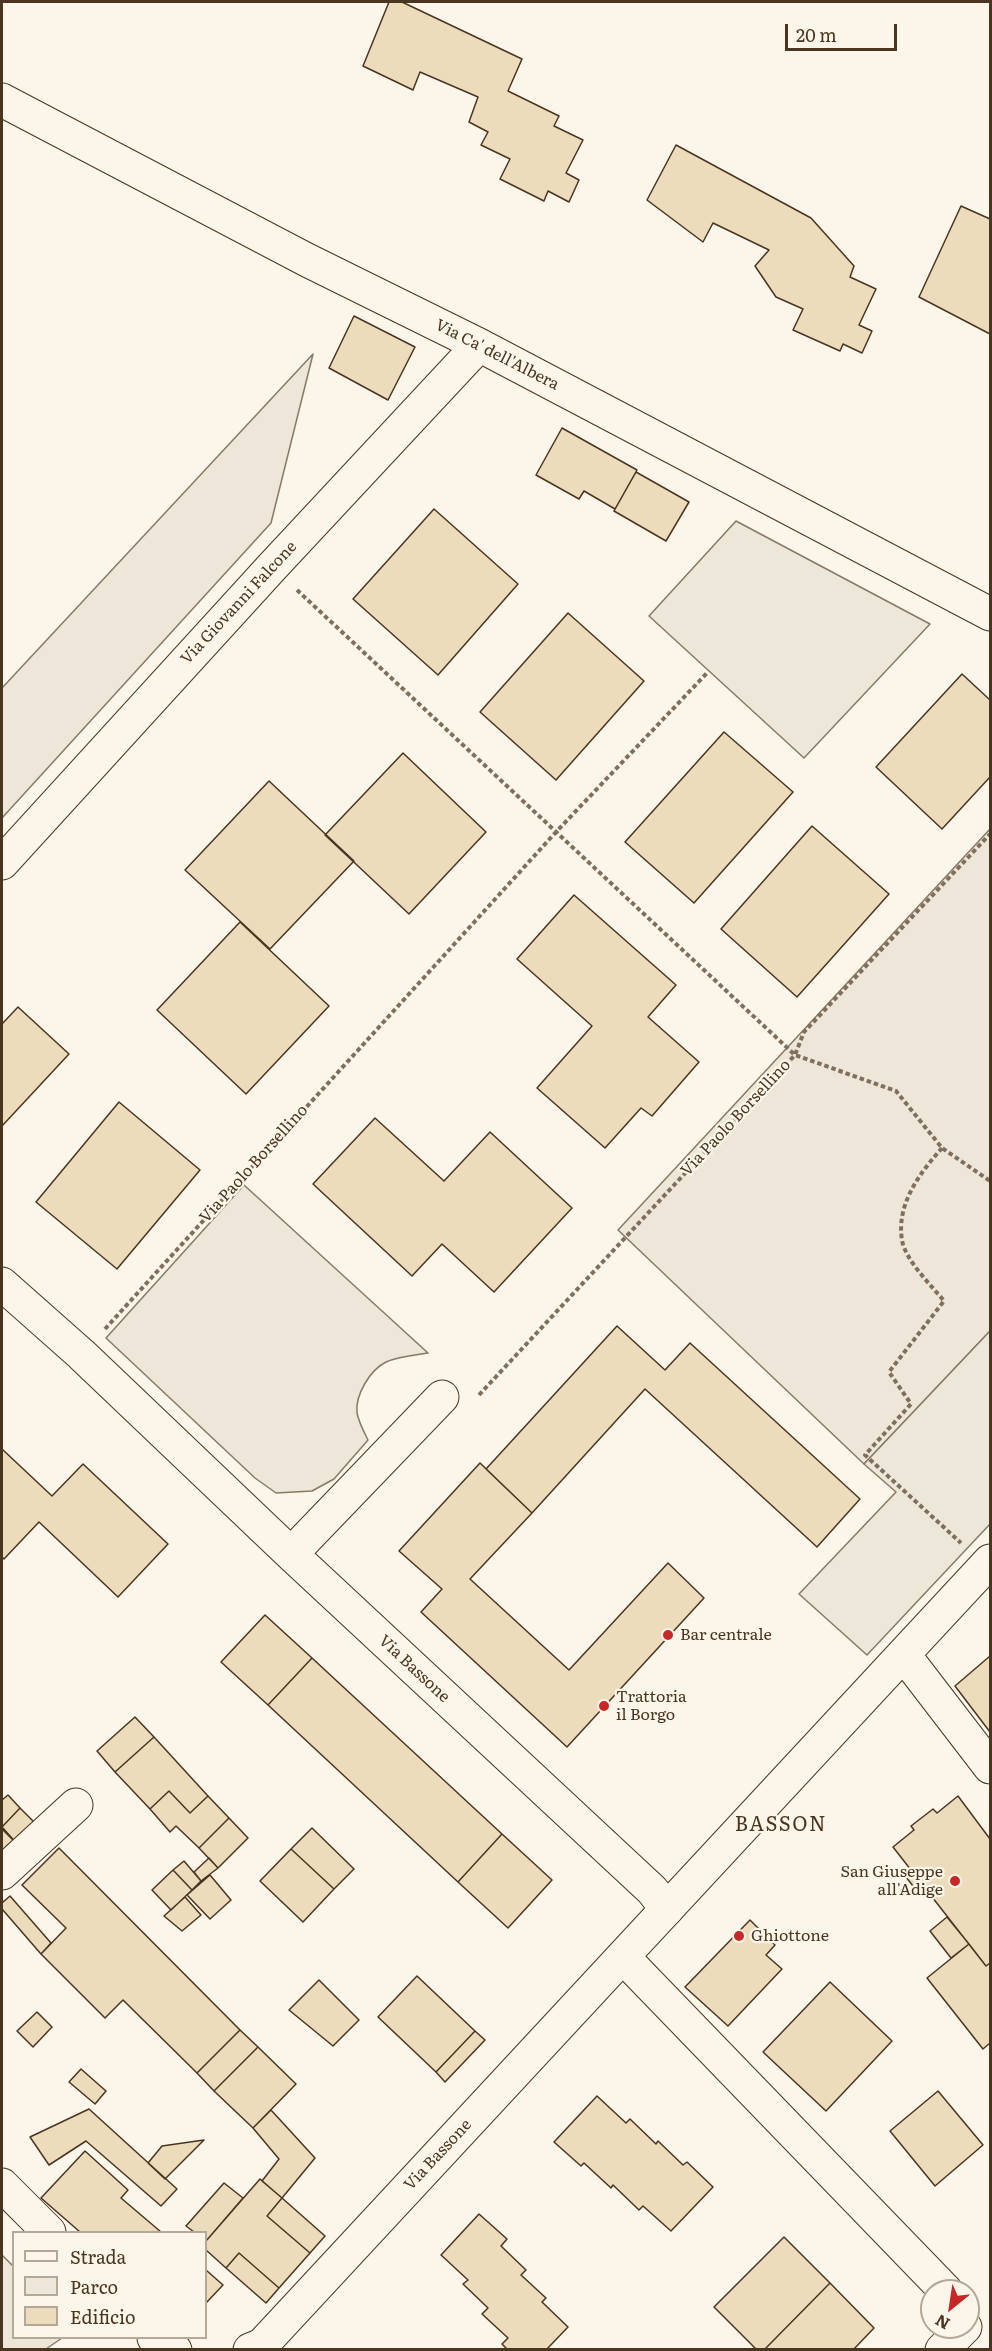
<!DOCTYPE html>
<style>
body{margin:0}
#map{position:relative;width:992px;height:2351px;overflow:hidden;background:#fbf6e9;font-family:Literata,serif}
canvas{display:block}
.frame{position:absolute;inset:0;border:3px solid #4a3520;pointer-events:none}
.legend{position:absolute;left:12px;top:2231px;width:195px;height:108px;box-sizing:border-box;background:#fbf6e9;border:2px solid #b4a999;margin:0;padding:8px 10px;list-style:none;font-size:18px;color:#4a3520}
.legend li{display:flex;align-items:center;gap:12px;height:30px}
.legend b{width:30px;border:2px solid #b4a999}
.north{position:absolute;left:920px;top:2279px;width:60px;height:60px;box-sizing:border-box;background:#fbf6e9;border:2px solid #b4a999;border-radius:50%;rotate:210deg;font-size:16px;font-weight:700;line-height:24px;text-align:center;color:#4a3520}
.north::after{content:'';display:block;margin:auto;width:21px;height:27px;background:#c62828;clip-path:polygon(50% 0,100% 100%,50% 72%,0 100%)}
.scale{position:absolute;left:785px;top:24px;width:112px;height:27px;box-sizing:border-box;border:3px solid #4a3520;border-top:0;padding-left:8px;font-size:18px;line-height:21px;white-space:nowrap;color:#4a3520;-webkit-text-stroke:4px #fbf6e9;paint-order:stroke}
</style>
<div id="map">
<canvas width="992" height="2351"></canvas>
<div class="frame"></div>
<ul class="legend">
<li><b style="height:8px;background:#fbf6e9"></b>Strada</li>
<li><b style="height:16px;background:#ede6d9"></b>Parco</li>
<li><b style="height:16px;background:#ecdcbc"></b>Edificio</li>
</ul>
<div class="north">N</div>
<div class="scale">20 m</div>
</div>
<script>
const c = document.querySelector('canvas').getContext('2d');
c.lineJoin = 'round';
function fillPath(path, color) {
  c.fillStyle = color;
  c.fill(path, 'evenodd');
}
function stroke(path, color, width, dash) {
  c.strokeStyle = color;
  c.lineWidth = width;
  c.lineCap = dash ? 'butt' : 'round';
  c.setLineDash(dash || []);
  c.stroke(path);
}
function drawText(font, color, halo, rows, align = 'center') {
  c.font = font + ' Literata,serif';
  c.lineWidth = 4.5;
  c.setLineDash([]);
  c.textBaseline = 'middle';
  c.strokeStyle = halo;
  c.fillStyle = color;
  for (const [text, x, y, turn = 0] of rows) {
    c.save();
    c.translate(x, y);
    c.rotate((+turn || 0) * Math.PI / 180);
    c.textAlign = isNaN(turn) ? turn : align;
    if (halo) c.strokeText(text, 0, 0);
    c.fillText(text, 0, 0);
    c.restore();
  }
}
const green = new Path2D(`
 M313 354 271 523 2 818V688Z
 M990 829V1331L864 1464 618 1230Z
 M244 1185 428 1353C415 1355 399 1356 386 1362 370 1370 355 1395 357 1413 359 1423 364 1432 368 1440L334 1479 312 1491 276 1493 255 1478 106 1338Z
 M2 2255 13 2266 14 2338H62L46 2349H2Z`);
fillPath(green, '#ede6d9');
stroke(green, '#887966', 1.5);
const parking = new Path2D(`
 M736 521 930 624 804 758 649 616Z
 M990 1331V1524L867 1655 799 1594 896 1492 864 1464Z`);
fillPath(parking, '#ede7d9');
stroke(parking, '#887966', 1.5);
const building = new Path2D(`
 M389 2H402L522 59 508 91 559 116 554 126 583 140 566 173 579 180 569 202 548 191 544 201 500 179 510 159 481 145 488 132 469 122 478 97 420 72 413 90 363 66Z
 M676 145 811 218 854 266 850 277 876 289 859 325 872 331 862 353 843 344 840 351 793 330 803 309 776 297 755 266 769 250 713 223 703 242 647 200Z
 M961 206 990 219V334L919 297Z
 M354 316 415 347 388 400 329 368Z
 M562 428 637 470 615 509 584 491 579 499 536 475Z
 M636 472 689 502 666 541 614 511Z
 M434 509 518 584 438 675 353 599Z
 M568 613 644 681 556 780 480 712Z
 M962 674 990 700V777L942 829 876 767Z
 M724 732 793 792 694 903 625 842Z
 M403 753 486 832 409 914 325 835Z
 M269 781 354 861 270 949 185 870Z
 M812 826 889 894 797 997 721 929Z
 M574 895 676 985 648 1017 699 1062 652 1116 641 1108 605 1148 537 1088 592 1026 517 959Z
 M240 922 329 1006 246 1094 157 1010Z
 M18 1007 69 1054 2 1126V1024Z
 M119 1102 200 1170 117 1269 36 1202Z
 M375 1118 444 1181 490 1132 572 1208 494 1292 442 1244 412 1276 313 1184Z
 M617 1326 665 1370 690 1343 860 1499 817 1547 645 1389 532 1513 486 1469Z
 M2 1449 52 1496 83 1464 168 1544 118 1597 39 1522 4 1559 2 1557Z
 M480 1463 532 1513 470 1579 569 1670 668 1563 704 1598 567 1747 421 1612 442 1589 399 1551Z
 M265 1615 312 1658 268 1705 221 1662Z
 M990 1656V1732L955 1686Z
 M312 1658 502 1834 458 1882 268 1705Z
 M135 1717 154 1737 115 1772 97 1751Z
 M154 1737 208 1796 190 1813 169 1791 150 1809 115 1772Z
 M169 1791 190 1813 208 1796 229 1818 199 1848 176 1826 170 1832 150 1809Z
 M8 1795 20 1808 2 1827V1800Z
 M958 1796 990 1839V1963L986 1966 893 1847 914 1830 911 1826 933 1809 937 1813Z
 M20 1808 39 1827 19 1846 2 1827Z
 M229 1818 248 1838 218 1868 199 1848Z
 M312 1828 354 1869 334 1889 291 1849Z
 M2 1829 15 1842 4 1853 2 1850Z
 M502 1834 552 1880 508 1928 458 1882Z
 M59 1848 240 2030 197 2073 123 2000 105 2018 41 1954 66 1928 22 1885Z
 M291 1849 334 1889 303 1922 260 1881Z
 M209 1858 218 1868 201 1881 194 1872Z
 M184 1861 201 1881 192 1890 173 1870Z
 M173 1870 192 1890 171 1910 152 1890Z
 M913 1872 927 1890 920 1895 906 1877Z
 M210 1875 231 1900 210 1919 187 1895Z
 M10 1896 51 1943 41 1954 2 1909V1903Z
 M185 1897 201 1915 182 1931 164 1916Z
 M947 1917 969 1944 951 1958 930 1931Z
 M750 1920 775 1945 766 1955 782 1969 728 2026 685 1987Z
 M969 1944 986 1966 990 1963V2043L983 2049 927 1978Z
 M417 1976 475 2031 436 2072 378 2017Z
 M319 1980 359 2020 333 2046 289 2010Z
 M830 1982 892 2041 826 2111 763 2052Z
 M37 2012 52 2027 33 2047 17 2031Z
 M240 2030 258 2047 214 2091 197 2073Z
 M475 2031 485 2040 445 2082 436 2072Z
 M258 2047 296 2084 253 2128 214 2091Z
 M81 2069 106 2091 95 2104 69 2082Z
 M938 2091 983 2145 935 2186 890 2131Z
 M597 2096 626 2123 630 2119 656 2144 658 2141 683 2165 687 2162 713 2187 671 2231 643 2206 639 2210 613 2185 611 2188 584 2163 581 2166 554 2142Z
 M89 2109 177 2189 161 2206 86 2141 49 2165 30 2137Z
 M271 2110 315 2158 282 2198 262 2181 279 2159 253 2128Z
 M204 2140 165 2179 148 2163 162 2146Z
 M85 2151 128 2190 121 2198 161 2232H80L41 2198Z
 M260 2179 282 2198 267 2216 310 2253 279 2288 239 2253 226 2268 206 2250V2241Z
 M224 2183 243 2198 206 2241V2232H194L186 2226Z
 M282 2198 325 2236 310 2253 267 2216Z
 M479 2214 507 2239 501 2246 526 2270 521 2275 546 2298 542 2302 568 2327 546 2350H508L502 2344 508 2338 482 2314 488 2308 463 2284 468 2280 441 2255Z
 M784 2237 830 2283 764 2350H757L714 2307Z
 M239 2253 279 2288 266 2303 226 2268Z
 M206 2270 223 2285 206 2303Z
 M830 2283 874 2328 853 2350H764Z`);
fillPath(building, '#ecdcbc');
stroke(building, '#4a3520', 1.5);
const street = new Path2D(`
 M2 100 307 260 479 345 990 614
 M2 863 272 567 479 345
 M2 1284 81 1354 291 1554 652 1890 667 1909
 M291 1554 442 1397
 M904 1655 990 1767
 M2 1873 76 1805
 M623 1957 946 2291
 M942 2350 965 2327`);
const secondary = new Path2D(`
 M2 2185 49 2232
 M154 2338 175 2350
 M250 2350 262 2345 990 1561`);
stroke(street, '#4a3520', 35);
stroke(secondary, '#4a3520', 35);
stroke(new Path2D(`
 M297 590 795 1055 896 1091 942 1148 990 1181
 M942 1148C920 1173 896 1204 902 1240 905 1260 931 1285 944 1301L889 1372 911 1404 865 1455 961 1543
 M105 1329 556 832 707 673
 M479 1395 795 1055 804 1032 990 834`), '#7f6f5c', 4, [4.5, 3]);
stroke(street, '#fbf6e9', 33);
stroke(secondary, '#fbf6e9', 33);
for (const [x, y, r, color] of [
 [668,1635,6,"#c62828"],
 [604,1706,6,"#c62828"],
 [955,1881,6,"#c62828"],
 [739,1936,6,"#c62828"]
]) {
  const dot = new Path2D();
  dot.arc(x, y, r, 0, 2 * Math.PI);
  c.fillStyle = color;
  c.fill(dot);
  stroke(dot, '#fbf6e9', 2);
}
drawText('16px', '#4a3520', '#fbf6e9', [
 ["Via Ca' dell'Albera",497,355,27],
 ["Via Giovanni Falcone",239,603,-47],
 ["Via Paolo Borsellino",736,1118,-47],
 ["Via Paolo Borsellino",254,1164,-48],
 ["Via Bassone",414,1669,43],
 ["Via Bassone",438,2155,-47]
]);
drawText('16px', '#4a3520', '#fbf6e9', [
 ["Bar centrale",680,1635],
 ["Trattoria",616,1697],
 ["il Borgo",616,1715],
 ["San Giuseppe",943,1872,"right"],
 ["all'Adige",943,1890,"right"],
 ["Ghiottone",751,1936]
], 'left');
c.letterSpacing = '1.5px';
drawText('20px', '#4a3520', '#fbf6e9', [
 ["BASSON",781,1825]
]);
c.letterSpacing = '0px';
</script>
